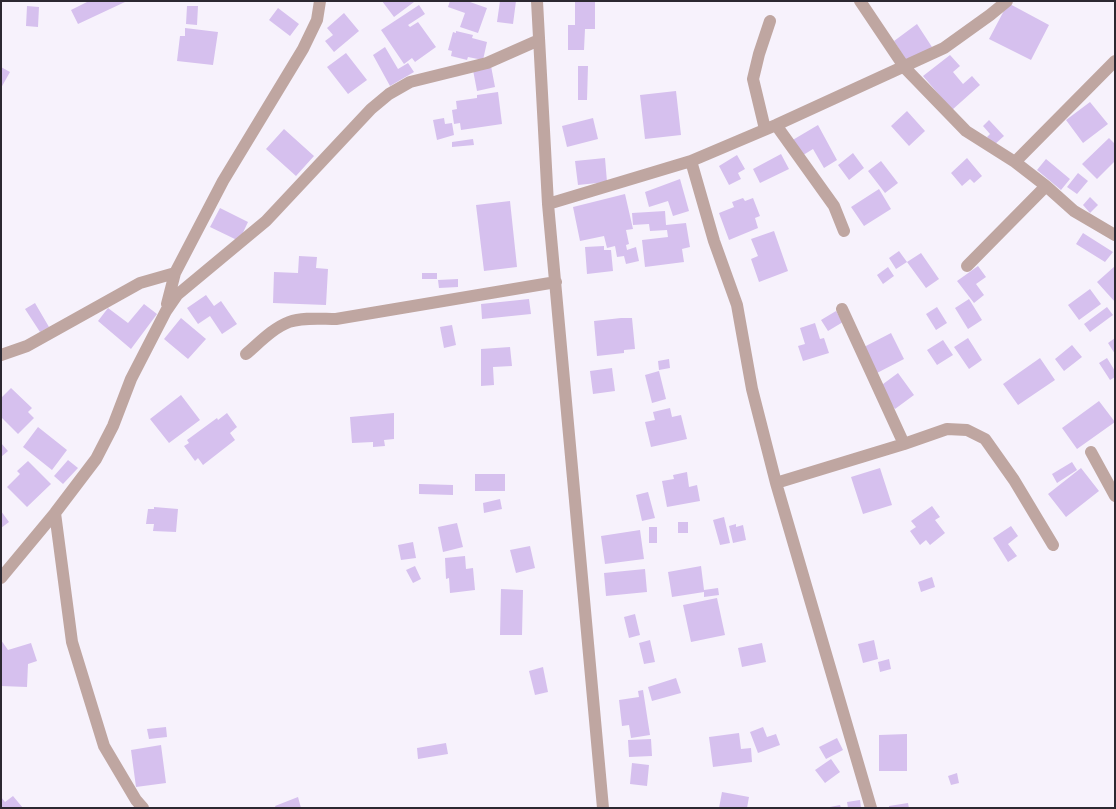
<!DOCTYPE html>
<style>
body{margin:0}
#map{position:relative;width:1116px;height:809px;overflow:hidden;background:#f7f2fc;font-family:"Crimson Pro",serif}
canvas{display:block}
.frame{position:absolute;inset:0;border:2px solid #2c2831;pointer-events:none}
</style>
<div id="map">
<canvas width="1116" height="809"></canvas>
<div class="frame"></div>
</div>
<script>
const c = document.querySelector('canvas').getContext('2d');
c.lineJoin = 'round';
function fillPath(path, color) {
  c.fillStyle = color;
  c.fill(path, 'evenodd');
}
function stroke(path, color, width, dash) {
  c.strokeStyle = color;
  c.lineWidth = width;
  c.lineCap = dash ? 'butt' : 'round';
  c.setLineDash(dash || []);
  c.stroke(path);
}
fillPath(new Path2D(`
 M89 1H124L125 2 78 24 71 10Z
 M382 1H413L414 2 394 17Z
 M450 1H471L470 2 487 8 478 33 460 27 465 13 448 7Z
 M500 1H516L513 24 497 22Z
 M575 1H595V29H585L584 50H568V25H575Z
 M1008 3 1049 25 1031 60 989 39Z
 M419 5 425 14 408 25 410 27 418 22 436 47 415 62 412 58 404 64 381 30Z
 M27 6 39 7 38 27 26 26Z
 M187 6H198L197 25 186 24Z
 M278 8 299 24 290 36 269 20Z
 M344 13 359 31 334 52 325 41 333 35 327 28Z
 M917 24 932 47 908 63 894 41Z
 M185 28 218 32 213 65 177 61 180 36H185Z
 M456 31 473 35 472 38 487 42 483 60 468 57 467 60 451 56 452 51 448 50 453 32 456 33Z
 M385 47 398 69 408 63 414 72 390 86 373 55Z
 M346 53 367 80 348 94 327 67Z
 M950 55 960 66 953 72 963 84 972 76 980 85 952 110 923 76Z
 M491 66 495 87 477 91 473 70Z
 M578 66H588L587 100H578Z
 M1 67 10 72 1 88Z
 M676 91 681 135 645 139 640 95Z
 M498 92 502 124 461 130 460 123 454 124 452 110 457 109 456 101 477 98V95Z
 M1090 102 1108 124 1083 143 1066 120Z
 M907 111 925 131 909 146 891 126Z
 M444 118 445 124 452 123 454 135 437 140 433 120Z
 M593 118 598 139 567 147 562 126Z
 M989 120 1004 136 994 145 987 137 990 134 983 126Z
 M818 125 837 160 824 168 813 149 800 157 791 141Z
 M284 129 314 156 296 176 266 149Z
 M1109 138 1115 144V161L1097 179 1082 164Z
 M473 139 474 145 452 147V142Z
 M853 153 864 168 849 180 838 165Z
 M781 154 789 169 760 183 753 169Z
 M737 155 745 169 738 173 741 179 729 185 719 166Z
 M605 158 607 182 578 185 575 161Z
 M967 158 982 176 974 183 970 179 962 186 951 173Z
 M1046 159 1070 179 1061 190 1037 170Z
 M881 161 898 183 885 193 868 171Z
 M1078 173 1088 181 1077 194 1067 187Z
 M680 179 689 211 673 216 668 201 649 207 645 192Z
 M879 189 891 209 864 226 851 207Z
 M625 194 633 229 626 230 629 244 626 245 627 250 636 247 639 261 626 264 624 256 617 257 615 246 607 248 604 236 580 241 573 207Z
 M1090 197 1098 205 1090 213 1083 205Z
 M743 198 745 201 753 198 760 216 755 218 758 228 729 240 719 213 734 207 732 202Z
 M510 201 517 267 484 271 476 205Z
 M220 208 248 222 239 241 210 227Z
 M665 211 666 225 686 223 690 247 682 249 684 262 645 267 642 240 668 237 667 230 650 231 649 224 633 225 632 213Z
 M774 231 788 271 759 282 751 259 758 256 751 239Z
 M1083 233 1113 252 1105 262 1076 244Z
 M604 246V250H611L613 271 587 274 585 247Z
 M899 251 907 262 896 269 889 258Z
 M921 253 939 279 926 288 907 262Z
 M299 256 317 257 316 268 328 269 326 305 273 303 274 272 298 273Z
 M978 266 986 277 976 284 984 295 974 303 957 281Z
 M1115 266V302L1097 282Z
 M888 267 894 276 883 284 877 275Z
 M422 273H437V279H422Z
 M458 279V287L439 288 438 280Z
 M1090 289 1101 304 1079 320 1068 305Z
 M206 295 214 306 221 301 237 324 222 334 210 316 198 324 187 308Z
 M529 299 531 314 482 319 481 304Z
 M969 299 982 320 968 329 955 308Z
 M35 303 49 327 40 332 25 309Z
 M144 304 157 314 131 349 98 321 108 308 128 323Z
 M937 307 947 323 936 330 926 314Z
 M1107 307 1113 315 1090 332 1084 324Z
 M836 311 843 322 828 331 821 320Z
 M181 318 206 339 188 359 164 339Z
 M621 318H632L635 349 624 350V353L597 356 594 321Z
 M815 323 820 339 824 338 829 353 803 361 798 346 805 344 800 328Z
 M452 325 456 345 444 348 440 327Z
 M891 333 904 359 877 373 864 347Z
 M968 338 982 360 969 369 954 347Z
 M1115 338V354L1108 343Z
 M943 340 953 355 937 365 927 350Z
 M1072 345 1082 357 1064 371 1055 359Z
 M510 347 512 366 493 367 494 385 481 386V349Z
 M1040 358 1055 380 1018 405 1003 384Z
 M1107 358 1115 371V377L1110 380 1099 363Z
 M669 359 670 368 659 370 658 361Z
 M612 368 615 391 593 394 590 371Z
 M659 371 666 399 652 403 645 375Z
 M898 373 914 395 895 409 879 387Z
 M11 388 32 408 28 412 34 418 18 434 1 417V398Z
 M181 395 200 420 169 443 150 419Z
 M1099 401 1115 422 1077 449 1062 428Z
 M670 408 672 417 681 415 687 439 651 447 645 422 655 420 653 412Z
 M227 413 237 427 230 433 235 440 203 465 198 458 195 461 184 446 189 443 187 440 217 418 218 420Z
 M394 413V439L384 440 385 446 373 447V442L352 443 350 417Z
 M38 427 67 450 52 470 23 447Z
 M1 443 8 451 1 457Z
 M68 460 78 468 63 484 54 476Z
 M28 461 51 484 27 507 7 487 20 474 17 471Z
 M1072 462 1077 470 1057 483 1052 474Z
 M880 468 892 505 863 514 851 477Z
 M1081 468 1099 491 1066 517 1048 494Z
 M687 472 689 487 697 485 700 501 667 507 662 481 674 479 673 475Z
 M475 474H505V491H475Z
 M419 484 453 485V495L419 494Z
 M648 492 655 518 642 521 636 495Z
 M500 499 502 509 484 513 483 503Z
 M932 506 940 517 935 520 945 533 930 545 926 540 920 545 910 531 916 527 911 521Z
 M154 507 178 509 176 532 153 531 154 524H146L148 509H154Z
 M1 511 9 522 1 528Z
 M724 517 730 543 720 545 713 520Z
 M678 522H688V533H678Z
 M457 523 463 547 443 552 438 527Z
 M736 524V527L743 525 746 540 733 543 729 526Z
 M1011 526 1018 536 1008 544 1017 556 1008 562 993 538Z
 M649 527H657V543H649Z
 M640 530 644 559 605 564 601 536Z
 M413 542 416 558 401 560 398 545Z
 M530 546 535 568 516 573 510 550Z
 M465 556 466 569 473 568 475 590 450 593 449 578 446 579 445 558Z
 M415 566 421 579 413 583 406 570Z
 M701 566 704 590 718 588 719 595 704 597V592L672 597 668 572Z
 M645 569 647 592 606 596 604 573Z
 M932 577 935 587 921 592 918 582Z
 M501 589 523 590 522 635H500Z
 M717 598 725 635 691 642 683 605Z
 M635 614 640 635 629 638 624 617Z
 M1 640 8 650 31 643 37 661 28 664 27 687 1 686Z
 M650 640 655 662 644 664 639 643Z
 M874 640 878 659 863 663 858 644Z
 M762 643 766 662 742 667 738 648Z
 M889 659 891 669 880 672 878 662Z
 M543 667 548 692 535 695 529 671Z
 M676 678 681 693 652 701 648 687Z
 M643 690 650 735 631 738 629 725 622 726 619 700 639 697 638 691Z
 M166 727 167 737 149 739 147 729Z
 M763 727 767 737 776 734 780 745 758 753 750 732Z
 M739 733 741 749 751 748 752 762 713 767 709 737Z
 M907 734V771H879V735Z
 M837 738 843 750 826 759 819 747Z
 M651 739 652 756 629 757 628 740Z
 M446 743 448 754 418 759 417 748Z
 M161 745 166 783 136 787 131 750Z
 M831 759 840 772 825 783 815 770Z
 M632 763 649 765 647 786 630 784Z
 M957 773 959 783 951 785 948 776Z
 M722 792 749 797 747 808H719Z
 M13 796 23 808H1V797L5 802Z
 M298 797 301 808H276L275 806Z
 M860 800 861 808H848L847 802Z
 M908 803 909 808H889V806Z
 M840 805 841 808H831L830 807Z`), '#d6c0ee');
stroke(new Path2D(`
 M537 1 548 204 603 808
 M860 1 905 68 966 131 1015 162 1046 186 1074 211 1115 235
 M776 125 834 206 844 231
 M765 129 753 79 759 54 770 21
 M691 161 714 241 737 305 752 389 776 483 871 808
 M1015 162 1115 61
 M548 204 691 161 776 125 944 48 990 15 1007 1
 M967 266 1046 186
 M167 304 175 273 223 181 303 49 317 20 320 1
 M842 309 904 444
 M246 354C259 343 273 328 289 322 303 317 321 319 336 319L556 282
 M1 355 27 346 140 283 175 273
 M1091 452 1115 496
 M776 483 904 444 947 429 967 430 985 439 1014 480 1053 545
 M55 513 72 642 104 746 136 800 143 808
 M1 578 55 513 96 459 113 426 131 379 166 311 177 295 266 221 371 109 389 94 410 82 487 63 539 40`), '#bfa6a1', 12);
</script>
